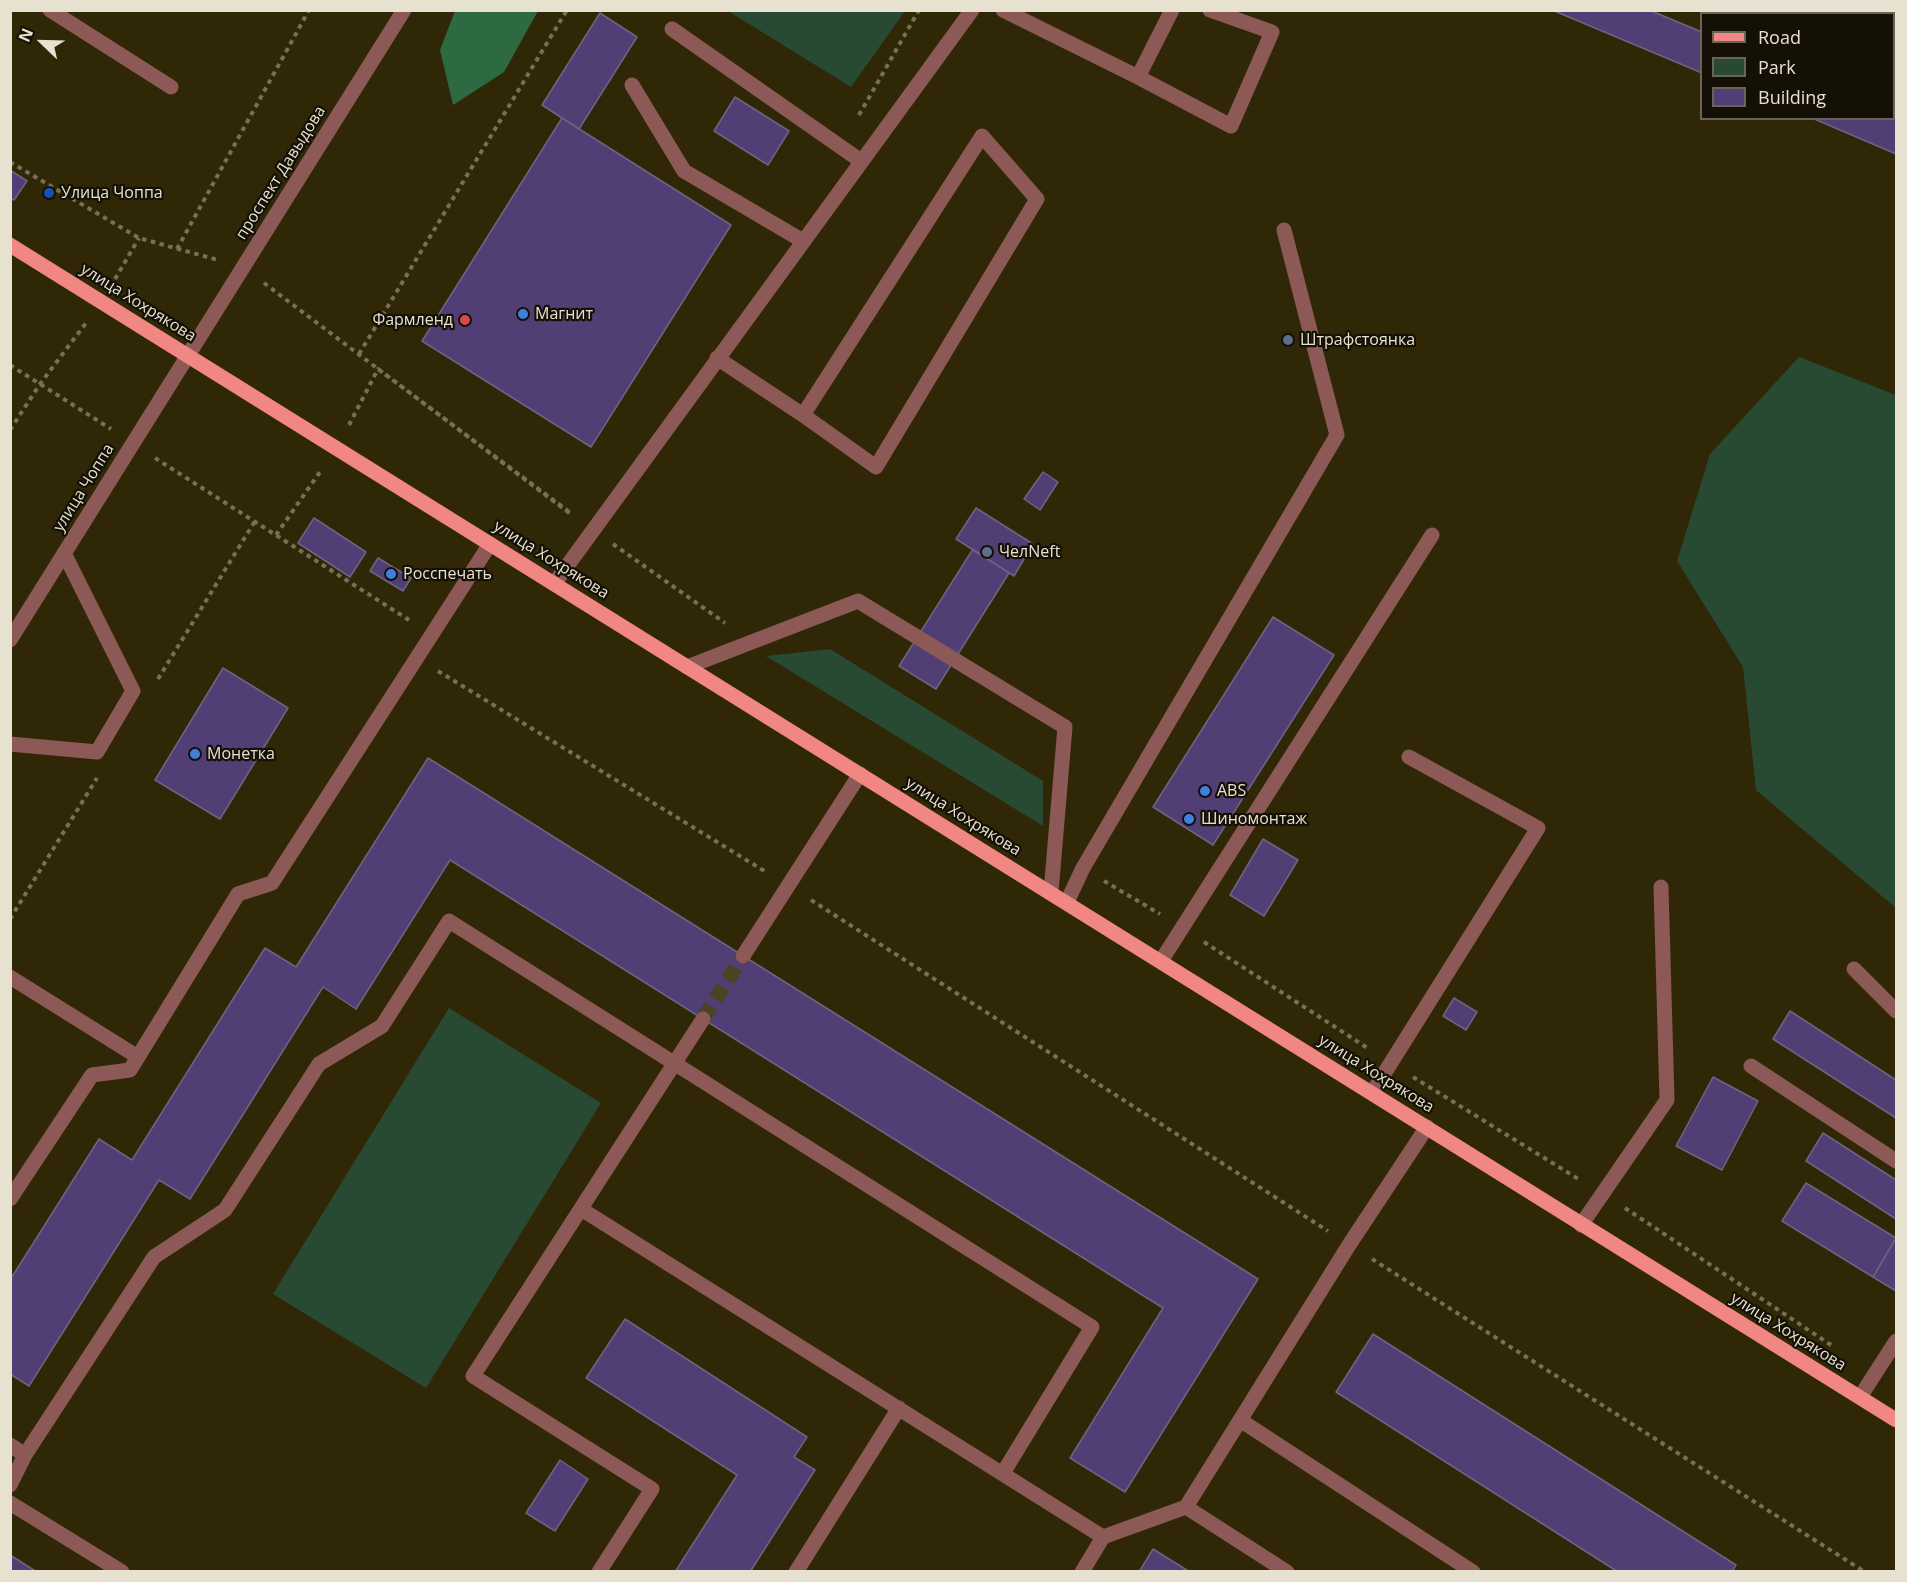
<!DOCTYPE html>
<meta charset="utf-8">
<style>
body{margin:0}
#map{position:relative;width:1907px;height:1582px;overflow:hidden;background:#302707;font-family:"Open Sans",sans-serif}
canvas{display:block}
.frame{position:absolute;inset:0;border:12px solid #e7e1d0;pointer-events:none}
.legend{position:absolute;left:1700px;top:12px;width:195px;height:108px;box-sizing:border-box;background:#141005;border:2px solid #686456;margin:0;padding:8px 10px;list-style:none;font-size:18px;color:#e7e1d0}
.legend li{display:flex;align-items:center;gap:12px;height:30px}
.legend b{width:30px;border:2px solid #686456}
.north{position:absolute;left:12px;top:12px;width:60px;height:60px;-webkit-text-stroke:4px #141005;paint-order:stroke;rotate:293deg;font-size:16px;font-weight:700;line-height:24px;text-align:center;color:#e7e1d0}
.north::after{content:'';display:block;margin:auto;width:21px;height:27px;background:#e7e1d0;clip-path:polygon(50% 0,100% 100%,50% 72%,0 100%)}
</style>
<div id="map">
<canvas width="1907" height="1582"></canvas>
<div class="frame"></div>
<ul class="legend">
<li><b style="height:8px;background:#f08783"></b>Road</li>
<li><b style="height:16px;background:#294a32"></b>Park</li>
<li><b style="height:16px;background:#513e75"></b>Building</li>
</ul>
<div class="north">N</div>
</div>
<script>
const c = document.querySelector('canvas').getContext('2d');
c.lineJoin = 'round';
function fillPath(path, color) {
  c.fillStyle = color;
  c.fill(path, 'evenodd');
}
function stroke(path, color, width, dash) {
  c.strokeStyle = color;
  c.lineWidth = width;
  c.lineCap = dash ? 'butt' : 'round';
  c.setLineDash(dash || []);
  c.stroke(path);
}
function drawText(font, color, halo, rows, align = 'center') {
  c.font = font + ' "Open Sans",sans-serif';
  c.lineWidth = 4.5;
  c.setLineDash([]);
  c.textBaseline = 'middle';
  c.strokeStyle = halo;
  c.fillStyle = color;
  for (const [text, x, y, turn = 0] of rows) {
    c.save();
    c.translate(x, y);
    c.rotate((+turn || 0) * Math.PI / 180);
    c.textAlign = isNaN(turn) ? turn : align;
    if (halo) c.strokeText(text, 0, 0);
    c.fillText(text, 0, 0);
    c.restore();
  }
}
fillPath(new Path2D(`
 M728 11H905L851 87Z
 M1799 357 1896 395V908L1756 790 1743 667 1677 561 1710 454Z
 M830 649 1043 781V826L766 656Z
 M449 1008 601 1103 426 1388 273 1294Z`), '#294a32');
fillPath(new Path2D(`
 M455 11H538L504 72 453 105 440 50Z`), '#2e6a41');
const building = new Path2D(`
 M1552 10H1649L1702 32V73Z
 M1770 10H1896V64L1894 62V14H1777Z
 M600 13 637 37 579 129 542 105Z
 M735 97 789 131 768 165 714 131Z
 M1894 112 1896 113V154L1812 118H1894Z
 M562 118 731 225 591 447 422 341Z
 M10 170 27 181 14 200 10 198Z
 M1043 472 1058 482 1040 510 1024 499Z
 M976 508 1033 544 1014 576 956 539Z
 M314 518 366 552 350 577 298 543Z
 M973 549 1009 573 936 689 899 666Z
 M378 558 411 578 403 591 370 571Z
 M1273 617 1334 655 1213 845 1153 807Z
 M223 668 288 708 220 819 155 780Z
 M428 758 1258 1279 1125 1492 1070 1458 1163 1308 450 860 356 1009 323 987 190 1199 159 1180 29 1386 10 1374V1280L99 1139 132 1160 265 948 296 967Z
 M1263 839 1298 860 1264 916 1230 895Z
 M1454 998 1477 1012 1466 1030 1443 1016Z
 M1790 1011 1896 1080V1118L1773 1039Z
 M1713 1077 1758 1101 1722 1170 1676 1146Z
 M1823 1133 1896 1180V1219L1806 1161Z
 M1806 1183 1896 1238 1873 1277 1782 1221Z
 M1896 1238V1291L1873 1277Z
 M625 1319 807 1437 794 1457 815 1470 750 1572H675L737 1475 586 1378Z
 M1373 1334 1736 1565 1732 1572H1618L1336 1392Z
 M560 1460 588 1479 555 1531 526 1513Z
 M1153 1549 1190 1572H1139Z
 M10 1555 37 1572H10Z`);
fillPath(building, '#513e75');
stroke(building, '#6d6482', 1.5);
stroke(new Path2D(`
 M703 1019 743 956`), '#4b4325', 15, [15, 8]);
stroke(new Path2D(`
 M859 115 919 10
 M10 162 139 238 218 260
 M177 249 309 10
 M115 279 139 238
 M264 283 572 515
 M359 354 567 10
 M10 365 111 429
 M349 425 378 369 572 514
 M10 430 40 384 86 323
 M155 458 409 620
 M276 535 322 469
 M613 544 725 623
 M438 671 766 872
 M158 679 255 521
 M1104 881 1160 914
 M811 900 1328 1231
 M10 919 97 778
 M1204 942 1369 1049
 M1413 1077 1580 1180
 M1625 1208 1831 1345
 M1372 1259 1865 1572`), '#787056', 4, [4.5, 4.5]);
stroke(new Path2D(`
 M50 10 171 87
 M1003 10 1138 77 1231 126 1272 32 1210 10
 M1710 10 1717 14
 M672 29 861 161
 M1138 77 1172 10
 M632 85 684 171 803 241
 M1894 88 1896 89
 M717 358 803 415 876 467 1037 199 982 136 803 415
 M554 584 972 10
 M10 640 404 10
 M687 667 858 601 1065 727 1051 892
 M10 744 97 752 133 691 64 553
 M1067 902 1083 868 1337 435 1284 230
 M743 956 860 774
 M1161 961 1432 535
 M1854 969 1896 1011
 M10 977 138 1057
 M1751 1066 1896 1161
 M1372 1093 1538 828 1409 757
 M10 1199 92 1075 130 1070 238 894 272 883 490 544
 M581 1209 1103 1537
 M1581 1225 1667 1100 1661 887
 M1860 1397 1896 1341
 M1240 1420 1473 1572
 M10 1445 25 1455 10 1485
 M25 1455 154 1257 225 1210 319 1064 382 1026 449 921 1092 1327 1003 1473
 M10 1503 122 1572
 M1186 1507 1287 1572
 M599 1572 652 1489 473 1376 703 1019
 M796 1572 899 1408
 M1082 1572 1103 1537 1186 1507 1349 1245 1427 1127`), '#8c5956', 15);
stroke(new Path2D(`
 M10 245 1896 1420`), '#f08783', 15);
for (const [x, y, r, color] of [
 [49,193,6,"#1a4fb4"],
 [523,314,6,"#3f7fe0"],
 [465,320,6,"#e0444e"],
 [1288,340,6,"#5c6f8a"],
 [987,552,6,"#5c6f8a"],
 [391,574,6,"#3f7fe0"],
 [195,754,6,"#3f7fe0"],
 [1205,791,6,"#3f7fe0"],
 [1189,819,6,"#3f7fe0"]
]) {
  const dot = new Path2D();
  dot.arc(x, y, r, 0, 2 * Math.PI);
  c.fillStyle = color;
  c.fill(dot);
  stroke(dot, '#141005', 2);
}
drawText('16px', '#e7e1d0', '#141005', [
 ["проспект Давыдова",281,173,-58],
 ["улица Хохрякова",138,303,32],
 ["улица Чоппа",84,488,-58],
 ["улица Хохрякова",551,560,32],
 ["улица Хохрякова",963,817,32],
 ["улица Хохрякова",1376,1074,32],
 ["улица Хохрякова",1788,1332,32]
]);
drawText('16px', '#e7e1d0', '#141005', [
 ["Улица Чоппа",61,193],
 ["Магнит",535,314],
 ["Фармленд",453,320,"right"],
 ["Штрафстоянка",1300,340],
 ["ЧелNeft",999,552],
 ["Росспечать",403,574],
 ["Монетка",207,754],
 ["ABS",1217,791],
 ["Шиномонтаж",1201,819]
], 'left');
</script>
